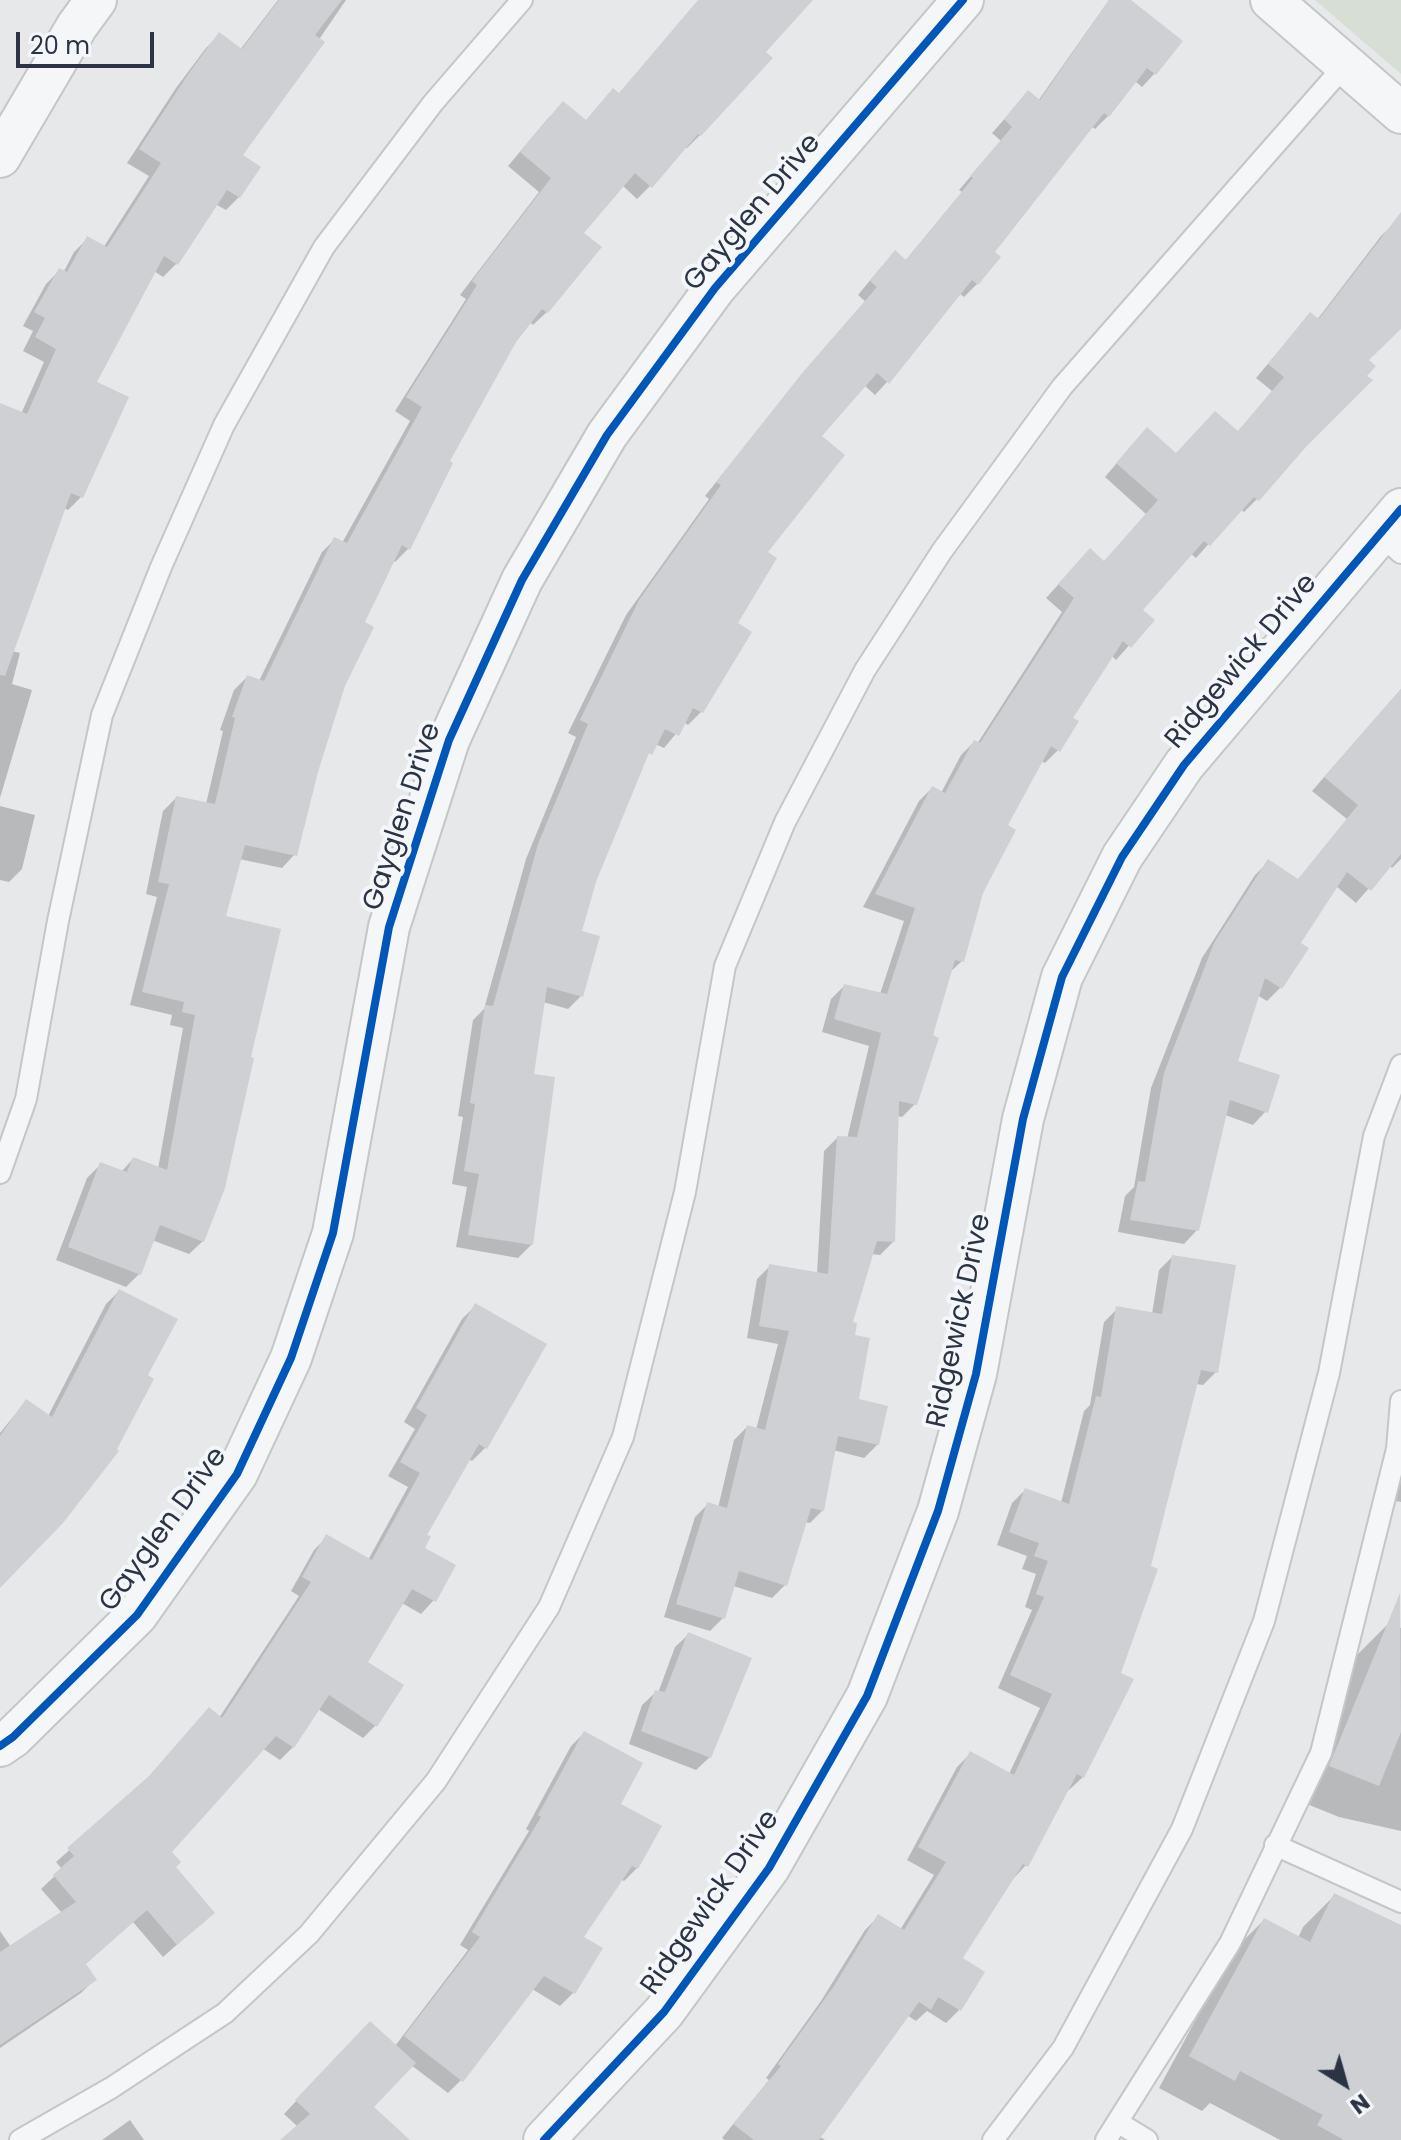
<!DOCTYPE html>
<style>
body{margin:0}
#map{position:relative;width:1401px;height:2140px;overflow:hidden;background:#e6e8ea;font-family:Poppins,sans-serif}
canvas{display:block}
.north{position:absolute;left:1305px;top:2044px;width:80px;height:80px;-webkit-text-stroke:6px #f4f6f9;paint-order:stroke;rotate:143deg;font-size:22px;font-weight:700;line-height:32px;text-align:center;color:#2b3445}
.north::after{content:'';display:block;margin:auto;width:28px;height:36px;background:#2b3445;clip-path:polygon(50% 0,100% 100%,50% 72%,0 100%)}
.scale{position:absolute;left:16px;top:32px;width:138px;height:36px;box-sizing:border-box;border:4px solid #2b3445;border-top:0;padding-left:10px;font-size:24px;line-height:28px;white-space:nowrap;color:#2b3445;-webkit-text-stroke:6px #f4f6f9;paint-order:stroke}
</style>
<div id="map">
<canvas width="1401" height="2140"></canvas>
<div class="north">N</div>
<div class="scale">20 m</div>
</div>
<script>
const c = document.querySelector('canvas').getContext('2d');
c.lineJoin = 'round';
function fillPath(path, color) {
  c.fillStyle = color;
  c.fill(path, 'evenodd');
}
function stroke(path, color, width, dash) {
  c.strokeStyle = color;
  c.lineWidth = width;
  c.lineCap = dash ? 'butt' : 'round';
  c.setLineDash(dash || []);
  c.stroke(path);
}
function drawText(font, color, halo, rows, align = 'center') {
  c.font = font + ' Poppins,sans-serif';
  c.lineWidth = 8;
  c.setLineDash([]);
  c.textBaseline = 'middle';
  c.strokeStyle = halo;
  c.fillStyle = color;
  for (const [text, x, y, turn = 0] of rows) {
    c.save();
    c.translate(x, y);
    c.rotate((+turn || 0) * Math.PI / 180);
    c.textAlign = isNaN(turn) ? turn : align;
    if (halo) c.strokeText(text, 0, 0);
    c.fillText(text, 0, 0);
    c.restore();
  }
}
fillPath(new Path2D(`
 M1315 0H1401V74Z`), '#d6ded6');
fillPath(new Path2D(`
 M278 0H346L240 155 239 197 226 210 215 204 176 264 163 277 154 271 94 383 81 497 68 510 64 508 12 651 20 653 12 684 32 690 0 798V405L21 414 44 362 23 351 33 331 23 326 46 284 59 271 63 273 74 252 87 239 103 248 149 176 127 163 176 88 206 48 219 35 240 50Z
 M701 0H810L764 52 700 135 687 148 685 146 650 186 637 199 622 185 581 233 547 312 533 325 530 322 515 341 447 462 408 549 395 562 392 560 362 623 316 771 295 854 282 868 239 859 223 917 203 1241 189 1254 152 1240 139 1274 126 1287 56 1260 87 1178 100 1165 121 1172 133 1159 158 1169 183 1028 170 1025 172 1015 130 1005 157 897 146 894 163 811 176 798 206 804 223 731 220 730 234 690 247 677 259 681 322 552 335 539 342 543 410 421 395 411 466 299 460 295 539 192 508 166 550 116 585 122 618 95Z
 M1109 0H1128L1155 73 1142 87 1135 81 1108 116 1095 129 1091 126 993 253 977 284 964 297 959 293 887 382 875 395 864 385 819 437 765 553 701 712 688 725 685 723 664 748 655 744 643 761 594 881 580 932 581 996 568 1009 543 1002 531 1076 532 1244 518 1258 456 1247 467 1187 452 1184 463 1117 458 1116 473 1020 484 1009 526 859 576 737 568 733 626 615 709 499 705 496 791 388 866 302 858 295 882 266 905 261 962 192 959 190 1001 141 992 133 1016 106 1038 101Z
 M1394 224 1401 230V326L1366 361 1304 447 1257 499 1244 512 1240 509 1196 558 1190 553 1140 610 1152 620 1116 660 1111 655 1070 718 1058 750 1045 763 1041 761 1005 826 981 892 962 961 949 973 915 1104 902 1117 897 1116 893 1242 880 1255 871 1254 850 1324 857 1400 878 1444 864 1458 833 1450 823 1510 810 1523 805 1522 785 1585 772 1598 733 1586 723 1618 710 1631 664 1617 695 1517 708 1504 718 1508 734 1440 747 1427 756 1430 778 1344 747 1338 757 1279 770 1266 817 1274 824 1151 837 1138 847 1139 869 1046 822 1032 831 999 844 986 880 994 904 921 863 907 919 801 932 788 941 793 961 755 974 742 977 744 1062 612 1046 598 1077 564 1103 563 1146 514 1105 477 1134 443 1176 455 1237 433 1272 391 1256 378 1298 328 1317 320 1381 236Z
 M1401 689V859L1392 868 1389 865 1356 903 1336 886 1298 944 1280 988 1267 1001 1257 995 1235 1062 1266 1111 1253 1125 1225 1115 1197 1230 1184 1244 1118 1232 1125 1196 1134 1187 1151 1088 1202 958 1255 875 1268 862 1297 881 1347 819 1312 791Z
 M0 806 35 815 22 869 9 882 0 880Z
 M1172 1257 1216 1372 1203 1385 1195 1384 1083 1777 1069 1790 1067 1788 1026 1865 1013 1879 961 1959 982 1973 959 2010 946 2023 927 2011 916 2021 907 2015 819 2136 825 2140H725L722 2138 769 2080 766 2078 821 2001 865 1930 878 1917 900 1930 934 1875 907 1860 957 1767 970 1754 1009 1774 1040 1708 998 1688 1032 1610 1025 1607 1036 1574 1022 1569 1027 1556 997 1545 1012 1503 1025 1490 1061 1503 1084 1411 1090 1405 1104 1322 1117 1309 1152 1314 1159 1270Z
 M119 1291 0 1586V1433L26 1401 48 1416 106 1304Z
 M475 1306 485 1448 472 1461 469 1459 425 1535 422 1549 434 1600 421 1614 402 1603 366 1662 376 1725 363 1738 318 1709 293 1747 280 1760 262 1748 170 1852 173 1867 199 1925 163 1957 133 1922 84 1964 94 1980 81 1993 0 2048V1931L11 1947 62 1913 41 1889 62 1869 56 1862 219 1718 299 1596 291 1591 314 1550 327 1537 368 1560 408 1487 388 1476 415 1429 404 1422 462 1319Z
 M1401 1472V1502L1396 1501Z
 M1389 1623 1401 1628V1831L1339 1817 1297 1800 1356 1656Z
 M689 1634 710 1757 696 1770 629 1744 642 1705 656 1692 658 1693 675 1647Z
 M584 1733 619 1805 637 1868 624 1881 620 1879 581 1937 600 1949 573 1993 560 2006 532 1989 461 2080 448 2093 411 2065 371 2107 382 2140H283L298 2127 284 2114 357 2036 395 2046 468 1950 460 1945 529 1831 526 1829 571 1746Z
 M1334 1896 1401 1928V2140H1280L1210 2103 1202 2111 1159 2088 1232 1952 1264 1920 1298 1938 1303 1927Z
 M130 2120 144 2140H102Z`), '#0003');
fillPath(new Path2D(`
 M279 0H342L315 35 325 42 243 155 261 167 240 198 227 190 178 265 164 256 97 382 129 397 83 498 71 493 5 676 0 675V403L27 414 56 349 35 337 45 318 34 312 59 268 67 272 87 236 107 247 161 163 139 149 189 73 219 32 242 49Z
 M698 0H813L766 52 773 58 701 136 698 134 652 188 635 173 584 233 602 247 548 313 542 309 516 342 450 461 453 463 410 550 402 545 365 622 374 627 345 686 318 772 297 856 245 845 226 916 281 929 251 1057 254 1058 225 1188 204 1242 160 1225 141 1275 68 1247 100 1162 127 1172 133 1157 167 1170 195 1015 182 1012 184 1002 142 992 169 884 158 882 176 796 215 804 235 718 232 717 247 675 264 681 334 537 347 543 422 407 406 397 477 285 472 281 551 178 520 152 563 101 586 120 613 88 619 93Z
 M1109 0H1131L1183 41 1156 75 1147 68 1109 117 1104 113 995 252 1001 257 978 285 972 280 889 384 877 373 822 436 845 455 768 552 777 558 738 623 752 632 703 713 693 708 679 736 665 729 652 755 649 753 596 882 582 931 600 936 583 997 547 987 534 1074 555 1077 533 1245 468 1235 479 1174 464 1171 475 1104 470 1103 485 1005 493 1006 538 844 588 724 580 720 639 600 721 485 716 482 803 372 877 287 870 281 895 250 906 260 973 178 970 176 1012 127 1004 119 1028 90 1040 100Z
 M1401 212V329L1369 360 1376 366 1367 376 1373 380 1305 448 1259 501 1254 497 1210 546 1204 541 1143 610 1155 620 1131 648 1123 641 1073 718 1079 721 1060 752 1051 746 1008 825 1016 830 983 893 964 962 955 960 933 1035 939 1038 917 1105 899 1101 895 1242 877 1241 853 1322 857 1323 855 1335 870 1338 859 1399 888 1406 879 1445 838 1436 824 1511 811 1508 787 1586 739 1571 725 1619 676 1604 707 1502 727 1508 747 1425 765 1430 789 1331 759 1326 769 1264 828 1274 837 1136 857 1137 881 1033 834 1019 844 984 887 994 915 908 875 894 932 786 945 793 974 740 980 743 1074 598 1058 584 1090 548 1104 561 1158 500 1116 463 1147 427 1176 453 1215 411 1238 431 1284 377 1268 364 1310 312 1319 319Z
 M1401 689V854L1371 891 1347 872 1301 943 1309 948 1282 989 1265 978 1238 1061 1280 1075 1268 1113 1230 1100 1199 1231 1130 1220 1138 1181 1145 1182 1164 1073 1214 943 1268 859 1298 879 1358 805 1324 777Z
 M1172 1255 1236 1265 1218 1373 1201 1370 1151 1566 1158 1569 1121 1673 1134 1679 1084 1778 1077 1774 1028 1867 1023 1864 963 1958 985 1972 961 2011 938 1997 931 2010 919 2002 819 2140H754L733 2124 781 2066 778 2064 834 1986 878 1914 904 1930 946 1862 918 1847 970 1751 1014 1775 1052 1694 1010 1675 1044 1597 1036 1594 1048 1561 1034 1556 1039 1543 1009 1532 1025 1488 1069 1504 1096 1396 1101 1397 1116 1306 1162 1314Z
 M119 1289 178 1319 148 1375 154 1379 117 1449 119 1451 63 1523 0 1588V1436L26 1399 52 1417Z
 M475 1303 547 1344 487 1449 479 1444 427 1535 431 1536 425 1548 456 1565 436 1602 412 1589 368 1662 404 1685 377 1727 329 1695 294 1748 276 1736 172 1852 181 1862 176 1867 215 1913 177 1945 147 1910 86 1964 97 1980 0 2045V1952L76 1902 53 1875 74 1856 67 1848 149 1776 209 1707 222 1718 311 1582 302 1577 326 1534 372 1560 420 1473 400 1462 427 1415 416 1408Z
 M1400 1593 1401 1732 1379 1786 1329 1766Z
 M688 1632 752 1658 711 1758 641 1731 655 1690 665 1692Z
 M584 1731 643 1763 621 1804 662 1826 638 1869 632 1866 584 1937 603 1948 575 1994 544 1976 463 2082 404 2036 480 1937 472 1932 541 1817 538 1815Z
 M1334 1893 1401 1925V2140H1344L1317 2125 1323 2115 1240 2071 1235 2081 1189 2056 1264 1918 1310 1942Z
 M370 2021 416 2063 374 2107 410 2140H280L310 2114 295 2100Z`), '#ced0d3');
const service = new Path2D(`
 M1380 534 1401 553
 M0 1173 26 1099 58 921 102 715 161 567 224 425 324 247 433 103 522 0
 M1275 1845 1401 1902
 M1119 2123 1147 2140
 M20 2140 111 2088 225 2013 309 1934 436 1781 549 1607 623 1437 685 1192 725 966 785 822 865 670 942 551 1062 387 1346 64
 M993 2140 1063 2048 1182 1829 1264 1621 1329 1373 1374 1136 1401 1065
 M1106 2140 1230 1943 1321 1753 1397 1449 1401 1401`);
const minor = new Path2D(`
 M1271 0 1401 113
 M0 157 77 26 96 0
 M0 1746 13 1737 137 1615 237 1474 291 1358 333 1233 389 927 449 740 522 580 607 435 715 288 963 0
 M544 2140 664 2012 769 1868 867 1696 938 1511 976 1374 1023 1119 1062 977 1122 857 1184 765 1401 509`);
stroke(service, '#c4c6c8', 24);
stroke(minor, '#c4c6c8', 44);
stroke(service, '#f5f6f7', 20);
stroke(minor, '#f5f6f7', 40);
stroke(new Path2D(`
 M0 1746 13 1737 137 1615 237 1474 291 1358 333 1233 389 927 449 740 522 580 607 435 715 288 963 0
 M544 2140 664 2012 769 1868 867 1696 938 1511 976 1374 1023 1119 1062 977 1122 857 1184 765 1401 509`), '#0057b8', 8);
drawText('28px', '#2b3445', '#f4f6f9', [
 ["Gayglen Drive",753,213,-50],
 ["Ridgewick Drive",1242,662,-50],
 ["Gayglen Drive",403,817,-72],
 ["Ridgewick Drive",960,1321,-78],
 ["Gayglen Drive",164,1530,-54],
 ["Ridgewick Drive",711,1903,-55]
]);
</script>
